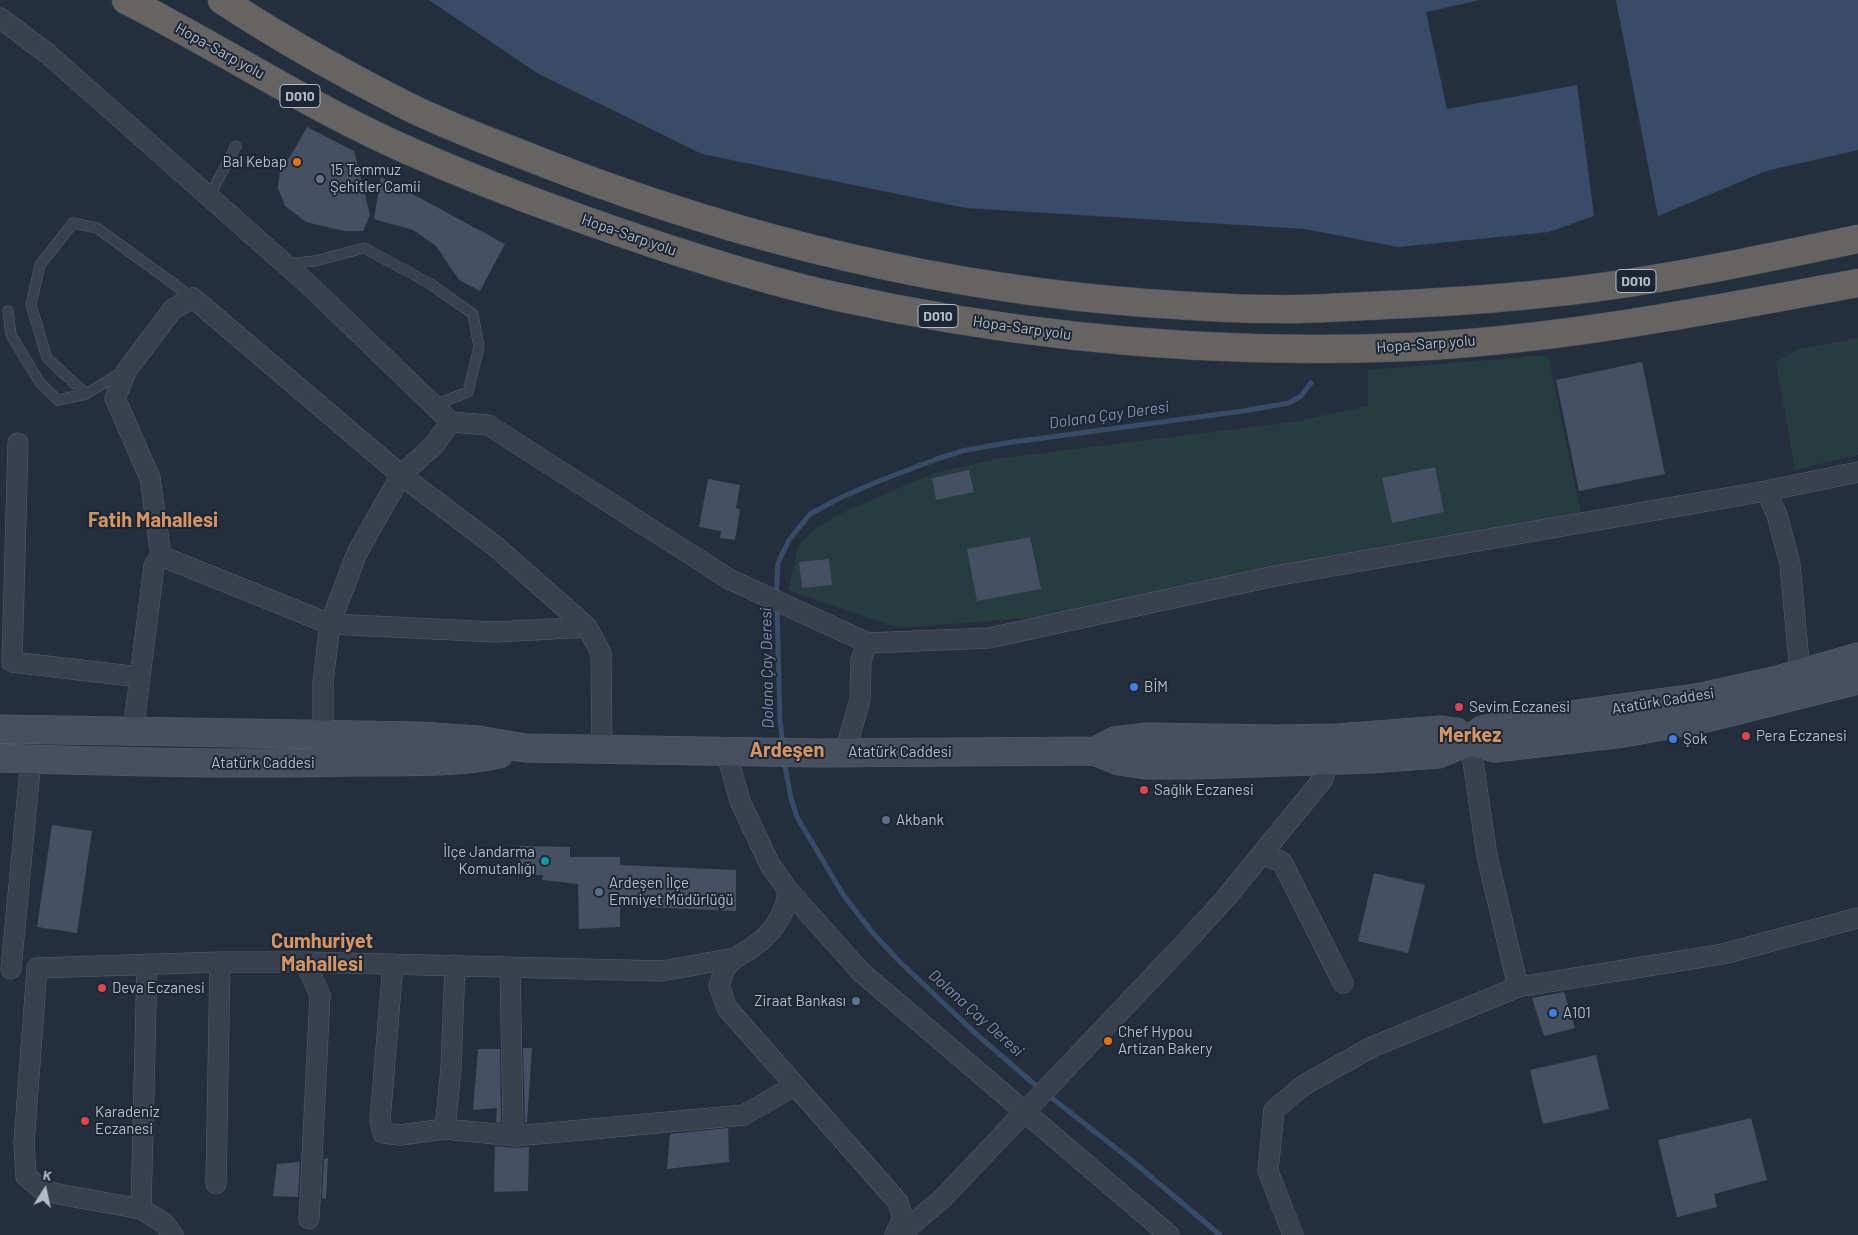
<!DOCTYPE html>
<meta charset="utf-8">
<style>
body{margin:0}
#map{position:relative;width:1858px;height:1235px;overflow:hidden;background:#242f3e;font-family:Barlow,sans-serif}
canvas{display:block}
.north{position:absolute;left:20px;top:1165px;width:50px;height:50px;-webkit-text-stroke:4px #1d2633;paint-order:stroke;rotate:10deg;font-size:14px;font-weight:700;line-height:20px;text-align:center;color:#b4bcc9}
.north::after{content:'';display:block;margin:auto;width:18px;height:22px;background:#b4bcc9;clip-path:polygon(50% 0,100% 100%,50% 72%,0 100%)}
</style>
<div id="map">
<canvas width="1858" height="1235"></canvas>
<div class="north">K</div>
</div>
<script>
const c = document.querySelector('canvas').getContext('2d');
c.lineJoin = 'round';
function fillPath(path, color) {
  c.fillStyle = color;
  c.fill(path, 'evenodd');
}
function stroke(path, color, width, dash) {
  c.strokeStyle = color;
  c.lineWidth = width;
  c.lineCap = dash ? 'butt' : 'round';
  c.setLineDash(dash || []);
  c.stroke(path);
}
function drawText(font, color, halo, rows, align = 'center') {
  c.font = font + ' Barlow,sans-serif';
  c.lineWidth = 4;
  c.setLineDash([]);
  c.textBaseline = 'middle';
  c.strokeStyle = halo;
  c.fillStyle = color;
  for (const [text, x, y, turn = 0] of rows) {
    c.save();
    c.translate(x, y);
    c.rotate((+turn || 0) * Math.PI / 180);
    c.textAlign = isNaN(turn) ? turn : align;
    if (halo) c.strokeText(text, 0, 0);
    c.fillText(text, 0, 0);
    c.restore();
  }
}
fillPath(new Path2D(`
 M1858 338V455L1795 470 1776 362 1799 349Z
 M1548 355 1581 513 1041 617 898 628 788 590 798 548 811 532 837 515 934 473 995 459 1294 422 1368 406V370Z`), '#263c3f');
fillPath(new Path2D(`
 M429 0H1480L1426 12 1447 109 1577 85 1594 216 1549 232 1398 247 1305 229 966 208 702 154 537 73Z
 M1616 0H1858V150L1766 171 1658 216Z`), '#394c67');
stroke(new Path2D(`
 M776 596 778 563 789 540 810 514 842 497 879 481 937 459 962 451 1006 443 1243 411 1289 403 1301 396 1311 383
 M777 607 780 720 783 745
 M784 761 791 798 797 817 844 896 872 932 899 961 975 1033 1041 1090
 M1048 1095 1131 1160 1220 1235`), '#394c67', 5);
fillPath(new Path2D(`
 M307 127 354 151 370 215 363 231H344L306 222 285 206 278 188 280 170 291 155Z
 M381 177 505 244 480 291 459 280 436 246 413 230 374 219Z
 M1642 362 1665 474 1579 491 1556 380Z
 M1435 467 1444 512 1392 523 1382 478Z
 M969 470 974 492 936 500 932 478Z
 M708 479 740 485 736 508 740 509 735 540 720 538 721 531 699 527Z
 M1030 537 1041 589 977 601 967 549Z
 M829 559 832 585 802 588 799 562Z
 M52 825 92 831 77 933 37 927Z
 M520 846 570 847V857H620V865L736 870V911L620 906V927L579 929 578 884 542 880 543 875H520Z
 M1374 873 1425 885 1408 953 1358 941Z
 M1564 992 1575 1028 1544 1036 1532 998Z
 M523 1048H532L527 1123H525Z
 M478 1049H500L501 1123 496 1122 497 1108 473 1110Z
 M1596 1055 1609 1109 1543 1124 1530 1070Z
 M1751 1118 1767 1180 1714 1194 1717 1207 1677 1217 1658 1140Z
 M728 1128 729 1162 667 1169 670 1134Z
 M495 1146 515 1148 529 1147 528 1191 494 1192Z
 M328 1158 326 1199 322 1198 324 1159Z
 M300 1162 298 1197 273 1196 277 1164Z`), '#455162');
const service = new Path2D(`
 M209 197 236 146
 M285 264 315 261 364 248 429 283 473 314 479 347 468 392 434 405
 M8 311 11 335 40 383 58 400 86 394 124 371
 M86 394 47 358 31 305 40 265 73 223 97 228 193 298`);
const minor = new Path2D(`
 M0 18 48 54 310 286 451 422
 M18 443 12 662 140 677
 M1766 491 1777 515 1790 564 1800 673
 M161 556 330 624 496 632 587 627
 M133 732 154 566 161 556 150 478 115 398 127 370 173 309 193 298 401 475 495 546 587 627 601 653 602 749
 M323 735V682L330 624 357 553 401 475 434 445 451 422 488 425 729 579 868 643
 M1470 741 1487 856 1518 987
 M726 751 740 801 770 865 788 890 861 972 1169 1235
 M845 752 860 700 861 660 868 643 989 638 1275 576 1766 491 1858 472
 M1262 854 1282 862 1343 983
 M788 890C786 915 771 935 750 949 742 954 733 958 728 965 723 971 721 980 719 986L727 1008 898 1202 903 1218 895 1235
 M305 962 320 995 309 1219
 M393 964 380 1121 383 1133 400 1135 445 1129 516 1136 744 1115 794 1086
 M510 968 513 1123 516 1136
 M11 969 31 759
 M445 1129 451 1068 455 965
 M216 1184 220 962
 M141 1209 147 964
 M173 1235 164 1223 141 1209 58 1194 40 1188 26 1176 24 1143 37 968 220 962H305L662 971 735 958
 M899 1235 942 1199 1183 945 1225 899 1323 779 1327 767 1319 761
 M1293 1235 1268 1171 1274 1110 1304 1085 1372 1047 1518 987 1723 954 1858 918`);
const secondary = new Path2D(`
 M0 729 419 736 478 740 525 748 820 753 1095 751 1119 761 1146 765H1194L1371 759 1438 754 1470 741 1495 748 1624 733 1715 716 1858 680
 M1095 751 1115 741 1147 737 1276 739 1338 738 1441 730 1456 732 1470 741 1482 730 1526 721 1702 697 1774 681 1858 657
 M0 758C116 762 232 765 348 762 397 761 452 764 499 754`);
const trunk = new Path2D(`
 M126 0C223 49 314 110 414 153 491 187 571 216 651 243 711 263 772 282 834 296 1023 338 1217 355 1410 347 1561 340 1710 310 1858 283
 M222 0C281 39 344 74 407 106 453 129 502 146 549 165 741 239 941 288 1146 303 1189 306 1231 309 1274 309 1305 310 1337 307 1368 306 1450 302 1533 297 1615 285 1696 273 1777 256 1858 239`);
stroke(service, '#565f6c', 11);
stroke(minor, '#565f6c', 21);
stroke(secondary, '#565f6c', 29);
stroke(trunk, '#434c59', 29);
stroke(service, '#38414e', 10);
stroke(minor, '#38414e', 20);
stroke(secondary, '#465061', 28);
stroke(trunk, '#656462', 28);
for (const [x, y, r, color] of [
 [297,162,5,"#e8710a"],
 [320,179,5,"#6b7280"],
 [1134,687,5,"#3f7fe0"],
 [1459,707,5,"#e0444e"],
 [1746,736,5,"#e0444e"],
 [1673,739,5,"#3f7fe0"],
 [1144,790,5,"#e0444e"],
 [886,820,5,"#5c6f8a"],
 [545,861,5,"#0f9aa8"],
 [599,892,5,"#5c6f8a"],
 [102,988,5,"#e0444e"],
 [856,1001,5,"#5c6f8a"],
 [1553,1013,5,"#3f7fe0"],
 [1108,1041,5,"#e8710a"],
 [85,1121,5,"#e0444e"]
]) {
  const dot = new Path2D();
  dot.arc(x, y, r, 0, 2 * Math.PI);
  c.fillStyle = color;
  c.fill(dot);
  stroke(dot, '#1d2633', 2);
}
for (const [x, y, w] of [
 [300,96,40],
 [1636,281,40],
 [938,316,40]
]) {
  const box = new Path2D();
  box.roundRect(x - w / 2, y - 11.5, w, 23, 4);
  c.fillStyle = '#1d2633';
  c.fill(box);
  stroke(box, '#b4bcc9', 1);
}
drawText('bold 14px', '#b4bcc9', null, [
 ["D010",300,96],
 ["D010",1636,281],
 ["D010",938,316]
]);
drawText('15px', '#b4bcc9', '#1d2633', [
 ["Hopa-Sarp yolu",220,51,29],
 ["Hopa-Sarp yolu",629,235,19],
 ["Hopa-Sarp yolu",1022,328,8],
 ["Hopa-Sarp yolu",1426,344,-4],
 ["Atatürk Caddesi",1663,701,-9],
 ["Atatürk Caddesi",900,752],
 ["Atatürk Caddesi",263,763]
]);
drawText('15px', '#b4bcc9', '#1d2633', [
 ["Bal Kebap",287,162,"right"],
 ["15 Temmuz",330,170],
 ["Şehitler Camii",330,187],
 ["BİM",1144,687],
 ["Sevim Eczanesi",1469,707],
 ["Pera Eczanesi",1756,736],
 ["Şok",1683,739],
 ["Sağlık Eczanesi",1154,790],
 ["Akbank",896,820],
 ["İlçe Jandarma",535,852,"right"],
 ["Komutanlığı",535,869,"right"],
 ["Ardeşen İlçe",609,883],
 ["Emniyet Müdürlüğü",609,900],
 ["Deva Eczanesi",112,988],
 ["Ziraat Bankası",846,1001,"right"],
 ["A101",1563,1013],
 ["Chef Hypou",1118,1032],
 ["Artizan Bakery",1118,1049],
 ["Karadeniz",95,1112],
 ["Eczanesi",95,1129]
], 'left');
drawText('italic 16px', '#7c92b1', '#1d2633', [
 ["Dolana Çay Deresi",1109,415,-8],
 ["Dolana Çay Deresi",767,668,-91],
 ["Dolana Çay Deresi",976,1013,42]
]);
drawText('bold 20px', '#d59563', '#1d2633', [
 ["Fatih Mahallesi",153,520],
 ["Merkez",1470,735],
 ["Ardeşen",787,750],
 ["Cumhuriyet",322,941],
 ["Mahallesi",322,964]
]);
</script>
